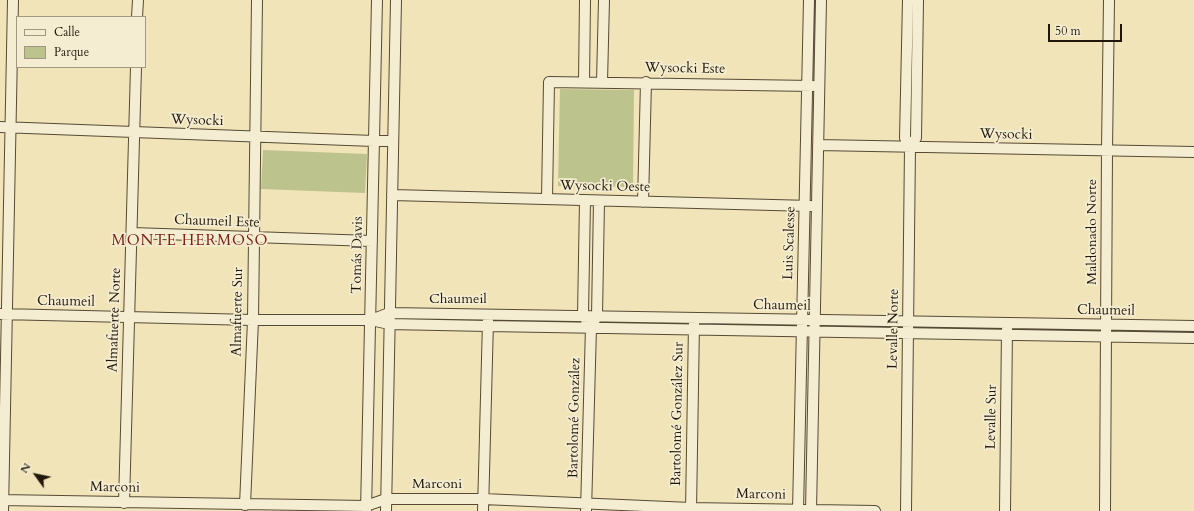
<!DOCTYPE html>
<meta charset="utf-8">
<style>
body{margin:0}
#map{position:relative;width:1194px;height:511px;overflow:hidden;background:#f0e4b8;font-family:Cardo,serif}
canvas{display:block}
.legend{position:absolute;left:16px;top:16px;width:130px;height:52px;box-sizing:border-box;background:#f5edd1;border:1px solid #a19782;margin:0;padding:5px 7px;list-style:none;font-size:12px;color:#22170b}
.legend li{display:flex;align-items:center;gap:8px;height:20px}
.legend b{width:20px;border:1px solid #a19782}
.north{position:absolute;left:16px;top:455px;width:40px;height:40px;-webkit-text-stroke:3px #f5edd1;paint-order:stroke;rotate:303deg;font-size:11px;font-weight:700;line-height:16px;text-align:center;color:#22170b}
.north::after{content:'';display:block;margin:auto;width:14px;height:18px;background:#22170b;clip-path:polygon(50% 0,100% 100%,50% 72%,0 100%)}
.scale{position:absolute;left:1048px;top:24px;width:74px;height:18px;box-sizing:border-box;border:2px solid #22170b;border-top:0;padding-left:5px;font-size:12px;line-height:14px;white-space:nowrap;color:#22170b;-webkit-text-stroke:3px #f5edd1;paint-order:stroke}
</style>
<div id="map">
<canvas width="1194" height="511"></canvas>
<ul class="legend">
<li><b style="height:5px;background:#f5edd1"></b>Calle</li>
<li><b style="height:11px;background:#bdc38d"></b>Parque</li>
</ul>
<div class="north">N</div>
<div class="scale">50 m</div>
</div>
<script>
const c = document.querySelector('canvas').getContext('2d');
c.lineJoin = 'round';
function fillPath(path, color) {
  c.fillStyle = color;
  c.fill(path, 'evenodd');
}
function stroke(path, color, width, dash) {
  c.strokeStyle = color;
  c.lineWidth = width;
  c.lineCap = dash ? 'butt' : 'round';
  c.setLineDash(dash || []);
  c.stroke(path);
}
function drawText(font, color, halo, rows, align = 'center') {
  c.font = font + ' Cardo,serif';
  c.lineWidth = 3.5;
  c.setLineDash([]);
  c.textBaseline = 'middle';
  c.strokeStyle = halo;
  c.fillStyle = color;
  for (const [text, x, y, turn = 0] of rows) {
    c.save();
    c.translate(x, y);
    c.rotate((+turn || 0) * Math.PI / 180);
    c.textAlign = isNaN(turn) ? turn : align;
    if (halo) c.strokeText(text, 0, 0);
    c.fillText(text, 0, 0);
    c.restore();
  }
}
fillPath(new Path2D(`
 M560 89 634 90 633 187 558 186Z
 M263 150 367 154 365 193 261 189Z`), '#bdc38d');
const street = new Path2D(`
 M908 0 905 138 910 147
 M137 17 138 0
 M584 82 585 0
 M602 82 604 0
 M0 127 374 141H393
 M818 145 1194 152
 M392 195 811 206
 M547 199 549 82 813 86
 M585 200 583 315 586 320
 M643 202 646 82
 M132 233 372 241
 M1 314 253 320H371
 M1194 326 389 313 371 320 389 324 488 326 1194 338
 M0 500 366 506 386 499H483L691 508 875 511
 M124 503 136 67
 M245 505 253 320 257 0
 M3 511 13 0
 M366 511 377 0
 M386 511 396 0
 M483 511 488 321
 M586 511 591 327 597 316 599 201
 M691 511 694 323
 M798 511 809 0
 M811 511 821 0
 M906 511 910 147 916 138 918 0
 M1005 511 1007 329
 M1105 511 1107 150 1109 0`);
stroke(street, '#564a36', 12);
stroke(street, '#f5edd1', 10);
drawText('14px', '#22170b', '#f5edd1', [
 ["Wysocki Este",685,69,1],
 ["Wysocki",197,121,2],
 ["Wysocki",1006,135,1],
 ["Wysocki Oeste",605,187,1],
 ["Chaumeil Este",217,222,2],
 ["Maldonado Norte",1093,232,-90],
 ["Luis Scalesse",790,243,-88],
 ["Tomás Davis",358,255,-89],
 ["Chaumeil",458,300],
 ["Chaumeil",66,302,1],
 ["Chaumeil",782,306,1],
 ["Chaumeil",1106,311,1],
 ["Almafuerte Sur",238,312,-89],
 ["Almafuerte Norte",115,320,-88],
 ["Levalle Norte",894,329,-89],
 ["Bartolomé González Sur",678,414,-89],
 ["Levalle Sur",992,417,-89],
 ["Bartolomé González",575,418,-89],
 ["Marconi",437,485],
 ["Marconi",115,488,1],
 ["Marconi",761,495,1]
]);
c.letterSpacing = '1px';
drawText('15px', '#7a1f14', '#f5edd1', [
 ["MONTE HERMOSO",190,242]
]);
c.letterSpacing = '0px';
</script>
